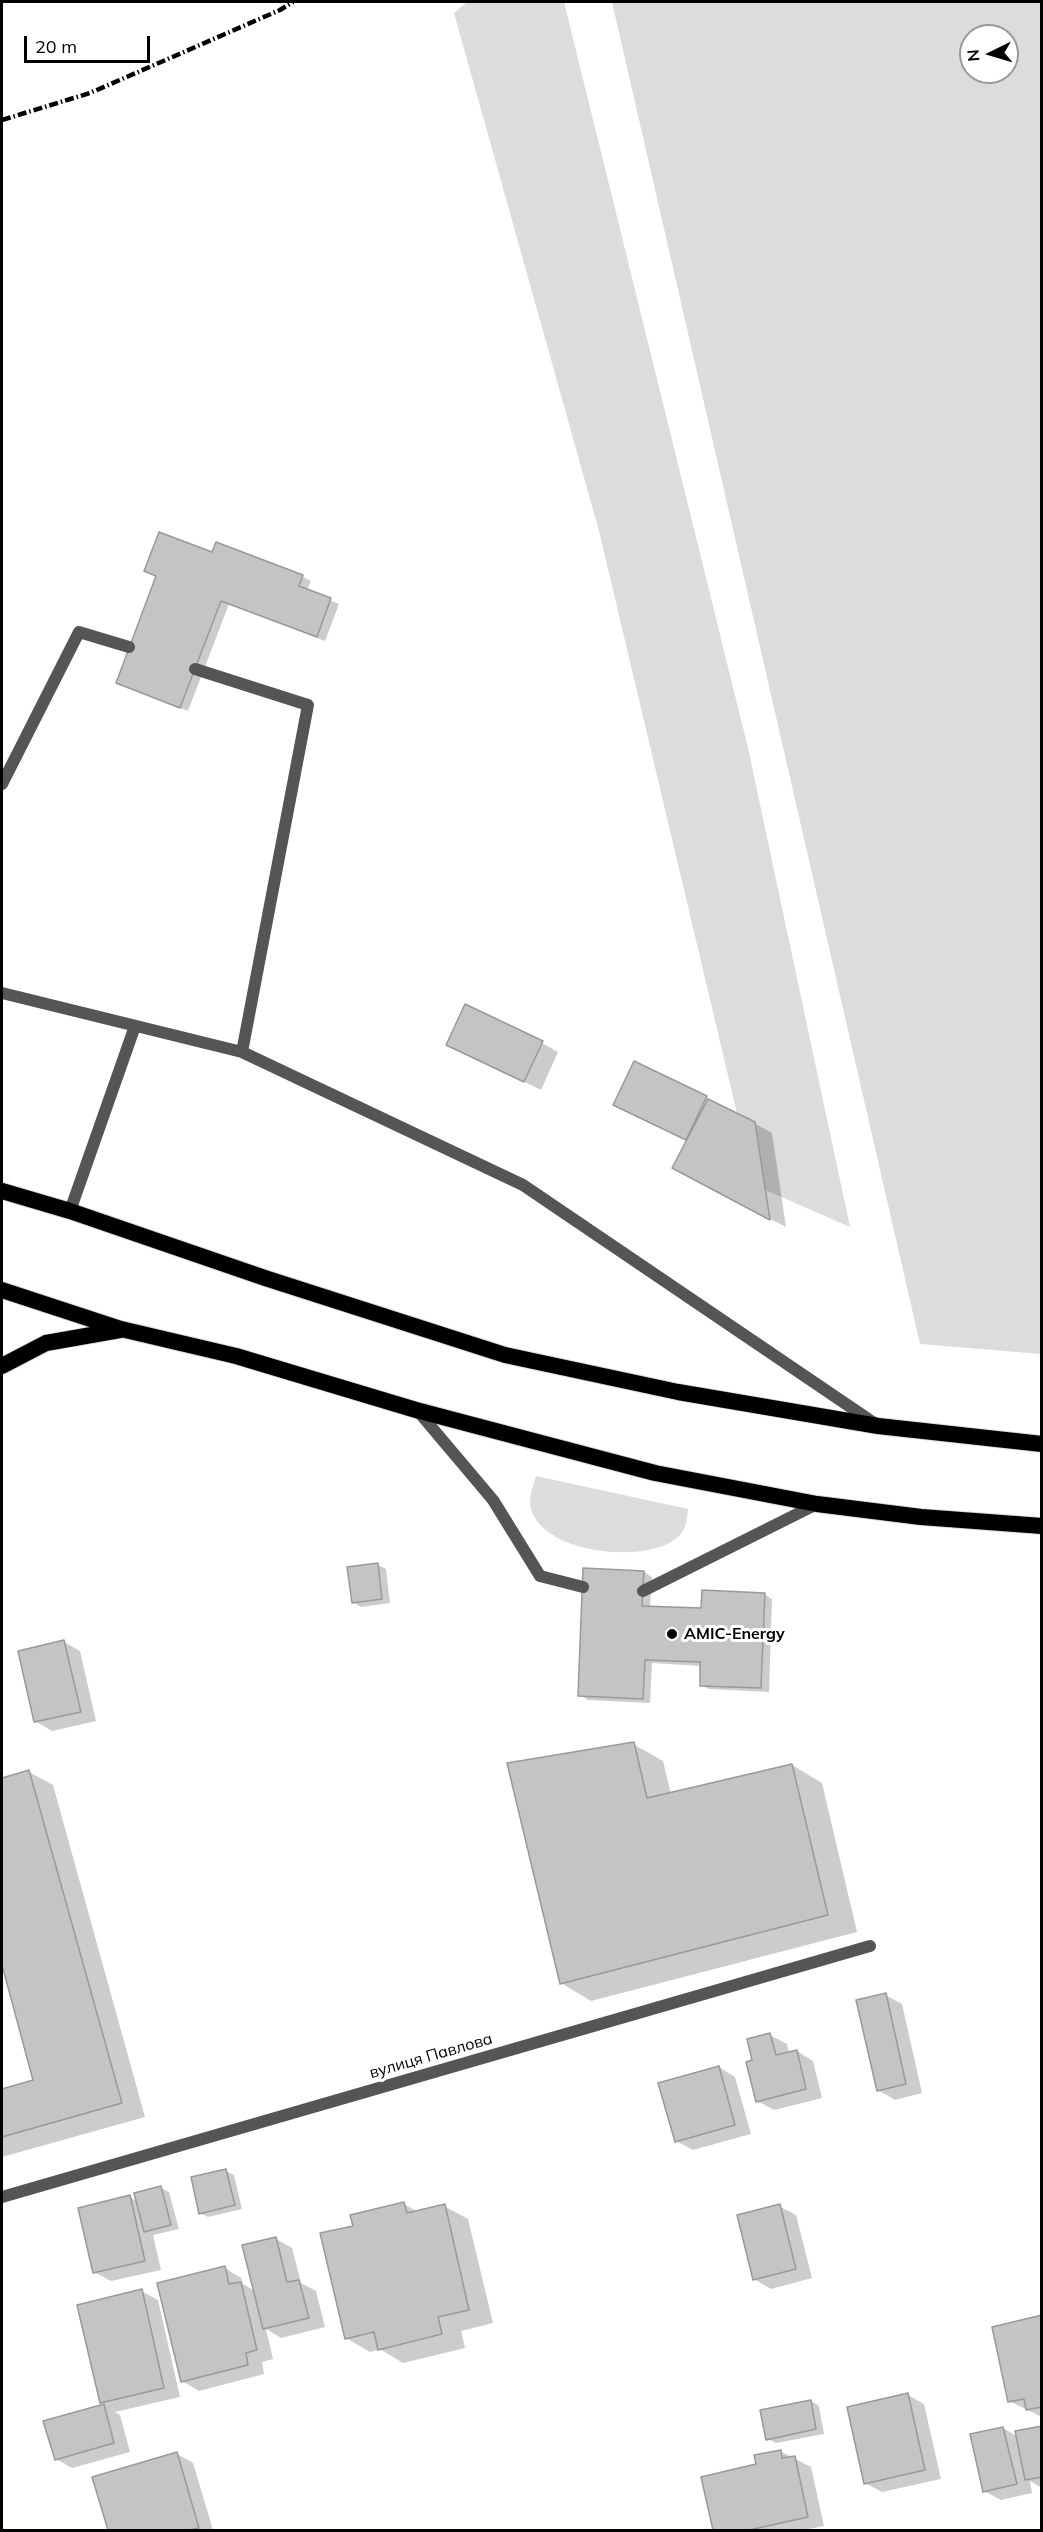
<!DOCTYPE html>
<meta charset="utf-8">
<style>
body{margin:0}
#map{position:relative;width:1043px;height:2532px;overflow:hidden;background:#fff;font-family:Mulish,sans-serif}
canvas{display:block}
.frame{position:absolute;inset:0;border:3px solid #000;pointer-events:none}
.north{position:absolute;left:959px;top:24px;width:60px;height:60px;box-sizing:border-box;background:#fff;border:2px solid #999;border-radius:50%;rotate:265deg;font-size:16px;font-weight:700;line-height:24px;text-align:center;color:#000}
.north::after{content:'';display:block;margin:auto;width:21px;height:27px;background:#000;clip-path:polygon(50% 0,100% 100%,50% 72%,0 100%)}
.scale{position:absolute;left:24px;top:36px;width:126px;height:27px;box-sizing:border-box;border:3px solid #000;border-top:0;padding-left:8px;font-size:18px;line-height:21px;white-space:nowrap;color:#000;-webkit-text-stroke:4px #fff;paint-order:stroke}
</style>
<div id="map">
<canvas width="1043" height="2532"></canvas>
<div class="frame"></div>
<div class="north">N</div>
<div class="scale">20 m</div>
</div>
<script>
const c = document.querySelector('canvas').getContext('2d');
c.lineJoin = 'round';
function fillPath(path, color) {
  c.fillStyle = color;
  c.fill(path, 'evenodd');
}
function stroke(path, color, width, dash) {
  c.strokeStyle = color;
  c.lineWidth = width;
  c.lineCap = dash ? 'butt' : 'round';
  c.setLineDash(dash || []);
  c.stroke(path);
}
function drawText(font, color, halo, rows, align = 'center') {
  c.font = font + ' Mulish,sans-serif';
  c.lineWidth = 6;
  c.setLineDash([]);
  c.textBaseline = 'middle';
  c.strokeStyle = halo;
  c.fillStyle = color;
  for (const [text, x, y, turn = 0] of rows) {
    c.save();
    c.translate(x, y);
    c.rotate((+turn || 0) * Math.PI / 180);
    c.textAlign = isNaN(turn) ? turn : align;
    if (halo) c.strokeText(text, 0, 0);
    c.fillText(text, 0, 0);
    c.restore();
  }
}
fillPath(new Path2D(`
 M467 2H564L748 748 850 1227 754 1185 599 531 454 13Z
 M612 2H1041V1354L920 1344ZM971 36H1007V72H971Z
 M536 1476 688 1509C687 1520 686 1530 677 1538 645 1564 548 1554 532 1512 527 1499 533 1488 536 1476Z`), '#dcdcdc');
fillPath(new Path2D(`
 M217 544 303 577 311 581 307 590 339 604 325 641 229 604 188 711 118 683 158 577 146 571 213 554Z
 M542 1043 558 1052 541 1090 448 1044Z
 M706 1097 772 1133 786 1227 690 1177 688 1141 615 1105Z
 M378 1565 386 1569 390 1603 361 1607 353 1602Z
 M644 1572 652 1577 650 1607 703 1610 764 1594 772 1599 769 1692 709 1689 701 1685 702 1666 652 1663 650 1703 588 1700 580 1695Z
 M64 1642 80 1651 96 1721 52 1731 35 1721Z
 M633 1744 663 1761 671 1794 792 1765 822 1783 857 1932 591 2001 561 1983Z
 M29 1772 53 1785 145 2117 2 2157V2090L35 2081 2 1959V1779Z
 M885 1995 902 2004 922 2093 895 2100 878 2090Z
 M770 2035 787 2044 789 2053 797 2051 813 2061 822 2098 774 2110 757 2101 754 2061Z
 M719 2067 735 2077 751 2134 693 2150 676 2141Z
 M226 2171 234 2175 242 2209 208 2217 200 2213Z
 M161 2188 169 2192 179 2229 153 2235 161 2270 111 2281 94 2272 130 2197 138 2202Z
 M404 2204 418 2212 444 2206 468 2219 493 2323 461 2331 465 2348 403 2363 380 2349 370 2352 346 2338 355 2227Z
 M779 2206 796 2215 812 2278 771 2289 754 2279Z
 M276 2239 292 2248 301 2283 316 2291 325 2327 281 2338 266 2329 273 2359 262 2362 264 2374 199 2391 182 2381 225 2268 241 2278 243 2284 255 2291Z
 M141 2291 158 2300 180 2397 115 2412 120 2415 130 2452 72 2468 56 2459 45 2422 106 2405 101 2402Z
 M1042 2317V2417L1009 2401Z
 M908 2395 924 2404 941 2479 882 2492 865 2483Z
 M811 2401 819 2406 824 2434 776 2443 768 2439Z
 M1042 2427V2488L1030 2481 1032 2493 1001 2500 984 2491 1003 2428 1018 2437Z
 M780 2451 811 2467 824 2526 803 2530H715L703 2478 758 2465Z
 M177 2454 193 2463 213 2530H109L94 2478Z`), '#0003');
const building = new Path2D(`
 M159 532 212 552 216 542 303 575 299 586 331 598 317 637 221 601 180 708 116 683 156 576 144 571Z
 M465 1004 543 1041 524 1082 446 1045Z
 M634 1061 707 1096 686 1140 613 1105Z
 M708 1099 755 1122 770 1220 672 1168Z
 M378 1563 382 1599 352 1603 347 1567Z
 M583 1568 644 1571 642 1606 701 1608 702 1590 765 1593 761 1688 700 1686V1662L645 1660 643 1699 578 1696Z
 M64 1640 81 1712 34 1722 18 1651Z
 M634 1742 647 1798 792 1764 828 1915 560 1984 507 1763Z
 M29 1770 122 2103 2 2137V2089L33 2080 2 1965V1778Z
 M886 1993 906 2084 877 2091 856 2000Z
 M770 2033 776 2055 797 2050 806 2089 756 2102 746 2062 752 2060 747 2039Z
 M719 2066 735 2125 675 2142 658 2083Z
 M226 2169 235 2205 199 2214 191 2177Z
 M161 2186 171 2225 144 2232 134 2193Z
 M130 2195 145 2261 93 2273 78 2208Z
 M404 2202 407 2213 445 2204 469 2310 438 2317 442 2334 378 2350 374 2332 345 2339 320 2233 353 2226 350 2215Z
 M780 2204 796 2269 753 2280 737 2215Z
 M276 2237 287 2282 299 2280 309 2318 263 2329 242 2245Z
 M225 2266 229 2284 241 2282 257 2350 246 2353 248 2365 181 2382 157 2283Z
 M142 2289 164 2388 100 2403 77 2305Z
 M1042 2315V2407L1026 2410 1024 2399 1008 2402 992 2327Z
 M908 2393 925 2470 864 2484 847 2407Z
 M811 2400 816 2429 766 2440 760 2410Z
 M104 2404 114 2443 55 2460 43 2421Z
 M1042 2426V2477L1025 2480 1015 2431Z
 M1003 2427 1017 2484 983 2492 970 2434Z
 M781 2450 782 2458 795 2456 808 2517 749 2530H713L701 2477 756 2464 754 2455Z
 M177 2452 199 2528 189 2530H108L92 2477Z`);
fillPath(building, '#c4c4c4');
stroke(building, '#999', 1.5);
const trunk = new Path2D(`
 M2 1191 70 1211 265 1278 505 1355 678 1392 878 1426 1042 1444
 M2 1290 121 1329 236 1356 416 1410 655 1473 817 1504 921 1517 1042 1526
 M2 1366 46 1343 120 1330`);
stroke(trunk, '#dbdbdb', 18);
stroke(new Path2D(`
 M195 669 308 705 242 1052 523 1185 874 1423
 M2 784 79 632 129 647
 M2 993 242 1052
 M70 1211 135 1026
 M417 1410 493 1500 540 1576 583 1587
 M643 1591 817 1504`), '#555', 12);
stroke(new Path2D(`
 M2 2197 870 1946`), '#555', 12);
stroke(trunk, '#000', 16);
stroke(new Path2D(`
 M2 120 90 93 280 10 293 2`), '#000', 4.5, [9, 3, 1.5, 3]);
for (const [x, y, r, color] of [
 [672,1634,6,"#000"]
]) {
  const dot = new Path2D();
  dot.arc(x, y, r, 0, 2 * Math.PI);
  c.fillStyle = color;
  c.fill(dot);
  stroke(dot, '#fff', 2);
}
drawText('bold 16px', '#000', '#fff', [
 ["AMIC-Energy",684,1634]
], 'left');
drawText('16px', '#000', '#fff', [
 ["вулиця Павлова",431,2056,-16]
]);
</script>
